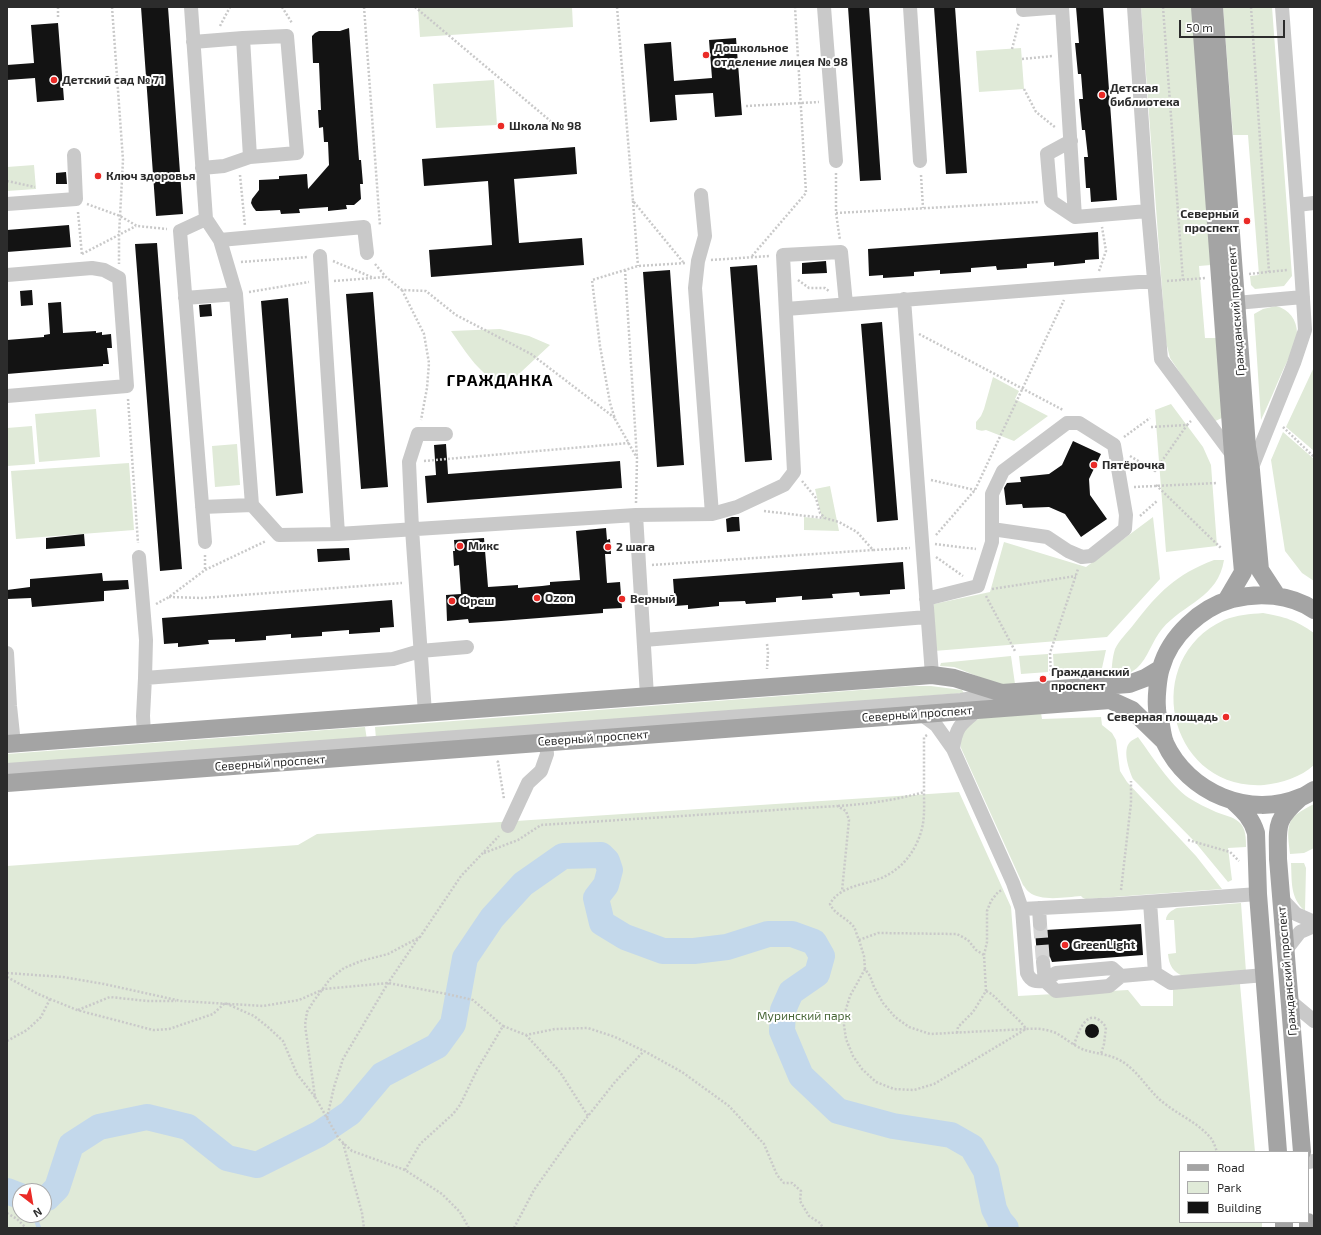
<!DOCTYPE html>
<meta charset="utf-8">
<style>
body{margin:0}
#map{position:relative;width:1321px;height:1235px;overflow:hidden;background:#fff;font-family:"Exo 2",sans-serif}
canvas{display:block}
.frame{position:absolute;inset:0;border:8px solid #2c2c2c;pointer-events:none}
.legend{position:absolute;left:1179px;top:1151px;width:130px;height:72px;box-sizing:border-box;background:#fff;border:1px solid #ababab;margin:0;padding:5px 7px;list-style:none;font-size:12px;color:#2c2c2c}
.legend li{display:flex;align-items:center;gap:8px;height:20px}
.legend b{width:20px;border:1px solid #ababab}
.north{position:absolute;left:12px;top:1183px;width:40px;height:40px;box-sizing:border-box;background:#fff;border:1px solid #ababab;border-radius:50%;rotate:149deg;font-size:11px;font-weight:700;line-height:16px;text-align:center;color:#2c2c2c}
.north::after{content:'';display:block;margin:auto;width:14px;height:18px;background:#ea2b27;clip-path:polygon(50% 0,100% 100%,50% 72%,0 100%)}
.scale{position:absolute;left:1179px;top:20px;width:106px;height:18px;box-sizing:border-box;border:2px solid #2c2c2c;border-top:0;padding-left:5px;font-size:12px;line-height:14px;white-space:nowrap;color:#2c2c2c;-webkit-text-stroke:3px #fff;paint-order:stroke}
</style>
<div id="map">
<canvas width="1321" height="1235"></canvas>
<div class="frame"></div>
<ul class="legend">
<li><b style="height:5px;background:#a4a4a4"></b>Road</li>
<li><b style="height:11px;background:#e0ead8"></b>Park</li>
<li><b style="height:11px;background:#131313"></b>Building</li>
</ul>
<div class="north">N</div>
<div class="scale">50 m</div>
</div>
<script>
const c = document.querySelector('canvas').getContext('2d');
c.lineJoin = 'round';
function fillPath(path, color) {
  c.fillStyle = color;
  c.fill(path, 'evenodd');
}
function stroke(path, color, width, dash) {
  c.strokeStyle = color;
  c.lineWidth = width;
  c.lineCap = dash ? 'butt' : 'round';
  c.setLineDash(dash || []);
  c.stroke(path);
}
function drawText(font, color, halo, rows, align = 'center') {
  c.font = font + ' "Exo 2",sans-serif';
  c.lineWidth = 4;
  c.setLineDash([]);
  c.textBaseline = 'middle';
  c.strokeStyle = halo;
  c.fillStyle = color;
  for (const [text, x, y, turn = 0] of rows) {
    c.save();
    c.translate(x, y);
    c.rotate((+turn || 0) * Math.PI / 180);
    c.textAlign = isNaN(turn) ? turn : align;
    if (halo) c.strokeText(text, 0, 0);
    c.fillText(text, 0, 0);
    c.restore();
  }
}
fillPath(new Path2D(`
 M418 7H572L573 27 420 37Z
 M1141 7H1192L1211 265 1199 266 1205 338H1217L1222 418 1213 422 1170 358 1166 342Z
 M1223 7H1272L1292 276 1284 286 1255 289 1251 285 1250 276 1259 275 1248 135H1233Z
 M1021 48 1024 89 979 92 976 51Z
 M494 80 497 125 436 128 433 84Z
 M34 165 36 189 7 191V167Z
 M1276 306C1289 309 1297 320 1297 333 1296 345 1289 358 1284 368 1276 386 1269 403 1261 420L1254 314 1263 309Z
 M500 329 529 336 550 345 506 386C481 378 466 352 451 331Z
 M1314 367V451L1286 427Z
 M993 377 1019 391 1015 399 1048 416 1014 441 986 430C982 431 980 431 976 429V422L981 416 984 409Z
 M1171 404 1203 447 1211 465 1217 546 1166 552 1155 410Z
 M96 409 100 457 39 462 35 414Z
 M32 426 35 464 7 466V428Z
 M1283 432 1314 459V581L1302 573 1285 551 1271 460Z
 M237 444 240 485 215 487 212 446Z
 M129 463 134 530 16 539 11 471Z
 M830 486 839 531 804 530V517L822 519 815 489Z
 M1153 517 1160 579 1107 637 934 651V604L990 592 1004 542 1086 567Z
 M1214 560H1224C1218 598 1184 603 1162 629 1152 641 1148 658 1137 668 1129 675 1121 676 1111 677 1112 668 1112 658 1115 649 1119 640 1128 632 1134 624 1159 592 1175 575 1214 560Z
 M1263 613C1285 617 1296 620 1314 633V765C1301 777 1282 783 1264 785 1169 791 1138 660 1224 620 1237 615 1250 614 1263 613Z
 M1106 650 1102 668 1054 671 1053 654Z
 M1048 654V672L1021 674 1019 656Z
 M1011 656 1015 684H996L962 670 954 667 940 666 941 663Z
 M913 686H931L962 690 964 693 376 739 375 727Z
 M1041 713 1042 719 1101 717 1102 725 1112 733 1116 740 1120 771 1127 782 1196 856 1222 889 1086 899 1083 898 1081 896C1067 897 1041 902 1029 892 1027 891 1025 887 1023 885L961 748C959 734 968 723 981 718Z
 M365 727 367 740 7 767V754Z
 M1138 737C1152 756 1170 785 1189 798 1197 803 1207 808 1216 812 1223 815 1232 816 1239 822 1246 828 1246 838 1246 847L1228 848 1232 880 1228 882 1195 842 1133 779C1129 770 1122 750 1130 742 1132 740 1136 738 1138 737Z
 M959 792 1011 907 1018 996 1128 990 1141 1006H1173V988L1240 984 1255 1152H1180V1222H1262V1228H7V866L298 845 317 834ZM20 1191H44V1215H20Z
 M1314 804V848L1304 853 1290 854C1289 841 1284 823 1297 814 1302 810 1308 807 1314 804Z
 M1291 863H1304L1306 868 1305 911C1290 898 1292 882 1291 863Z
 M1241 903 1246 972 1184 976C1173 973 1169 965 1168 954L1176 953 1174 920H1166C1166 914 1172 910 1177 908Z`), '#e0ead8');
stroke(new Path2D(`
 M17 1196 20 1204
 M33 1215 35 1217 39 1228`), '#c3d8eb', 4.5);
stroke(new Path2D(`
 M7 1191 20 1196
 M44 1198H47L57 1188 71 1145 99 1127 147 1117 188 1127 227 1158 257 1165 319 1134 350 1113 382 1075 437 1046 453 1024 465 958 492 918 523 884 563 856 601 855 607 861 610 870 606 885 596 898 602 923 625 937 663 951H694L727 947 768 934H792L814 942 822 956 817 974 791 992 783 1010 782 1031 801 1076 838 1111 893 1126 951 1135 972 1147 986 1171 994 1209 1000 1221 1006 1228`), '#c3d8eb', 26);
fillPath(new Path2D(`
 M141 7H168L183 214 156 216Z
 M848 7H869L881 180 860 181Z
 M934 7H955L967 173 946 174Z
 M1076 7H1103L1117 200 1091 202 1090 188H1086L1084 157H1088L1085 130H1082L1079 99H1083L1081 74H1078L1075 43H1079Z
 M58 23 64 100 37 102 35 78 7 80V65L34 63 31 25Z
 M349 28 359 160H361L363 184H360L361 199 354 205H346L347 209 328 211V207L299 209 300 213 281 214 280 210 261 211H256L253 207 251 203 252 199 259 190V180L279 179V176L307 174 308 189 329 165 328 142H324L323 127 319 128 318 110H321L319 63H313L312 40V36L315 33 319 31H340Z
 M736 38 742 115 715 117 713 93 675 95 677 120 650 122 644 44 671 42 674 81 712 78 709 40Z
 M575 147 577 174 514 179 519 243 582 238 584 265 431 277 429 250 492 245 488 181 424 186 422 159Z
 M66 172 67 184H56V173Z
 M69 225 71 247 7 252V230Z
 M1098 232 1099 259 1085 260V263L1054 266V262L1027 264V268L997 270 996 266 971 268V272L940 274V270L914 272V276L883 278V275L869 276 868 249Z
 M157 243 182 569 160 571 135 244Z
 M826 261 827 273 802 274V263Z
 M757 265 772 460 745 462 730 267Z
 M670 270 684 465 657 467 643 272Z
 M32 290 33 305 21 306 20 291Z
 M373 292 388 487 361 489 346 294Z
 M288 298 303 493 276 496 261 301Z
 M61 302 63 333 96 331V333L102 332V335L111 334 112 348H107L109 364H103V366L7 374V340L44 337V335L50 334 48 303Z
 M211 304 212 316 200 317 199 305Z
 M882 322 898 520 877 522 861 324Z
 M1073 441 1101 454 1089 479 1090 495 1107 519 1081 537 1065 514 1049 507 1023 508 1022 504 1006 505 1004 488 1007 483 1021 482 1020 477 1049 474 1062 465Z
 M446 444 448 474 620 461 622 488 427 503 425 476 436 475 434 445Z
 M732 517H739L740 531 727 532 726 519Z
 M606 528 607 540 610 539 611 554H605L607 583 620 582 622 608 603 609V613L501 621 469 623 468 619 447 621 446 595 461 594 459 565 454 566 453 551H455L454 540 484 538 488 587 518 585V588L542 586 550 585V582L580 580 576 531Z
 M84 534 85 546 46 549V538Z
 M349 548 350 560 318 562 317 549Z
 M903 562 905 589 890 590V594L860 596 859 592 832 594 833 598 802 600V596L776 598V602L746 604 745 601 719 602V606L688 609V605L675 606 673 579Z
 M102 573 103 581 128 580 129 589 104 591V601L32 607 31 598 7 599V590L30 587V579Z
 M392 600 394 627 380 628V632L349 634V630L322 632V636L291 638V634L266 636V640L235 642V639L208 640 209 644 178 647V643L164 644 162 618Z
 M1141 924 1143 955 1052 962 1050 957 1046 954H1042L1037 956 1035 931 1041 932 1046 929V930Z
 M1085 1031a7 7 0 1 1 14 0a7 7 0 1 1-14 0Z`), '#131313');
stroke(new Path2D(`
 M1040 924 1043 962`), '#d5d5d5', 14, [14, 7]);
stroke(new Path2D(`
 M58 7V17
 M112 7 123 160 119 235V264
 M282 7 292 23
 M364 7 380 226
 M415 7 554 124
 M617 7 633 201 683 262
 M1163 7 1183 280
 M1251 7 1269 272
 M220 26 230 7
 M1012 49 1019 22
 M1022 59 1053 56
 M1024 89 1036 112 1056 128
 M746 106 819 102
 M836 173V213L840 240
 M240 175 245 226
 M921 175 923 208
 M7 181 35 187
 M633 201 638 266
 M87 204 120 216 137 226 167 229
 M78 212 82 255
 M836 213 1038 202
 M82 254 136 226
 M752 256 806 193 795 7
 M711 260 770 256
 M333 261 374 278
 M241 262 308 257
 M375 264 386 277 402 290 426 291 456 315 531 354 615 418
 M625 270 637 458
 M1099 271 1106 251 1102 227
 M1249 274 1287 270
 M798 280 809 288H825L829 291
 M334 281 385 277
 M1167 281 1206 278
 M402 290 424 334 429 363 427 388 421 420
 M249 292 309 282
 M919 334 1063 410
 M128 399 138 543
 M1151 427 1187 425 1191 421
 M1283 427 1314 457
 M1124 437 1150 418
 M1130 456 1155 471 1187 425
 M424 461 629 443
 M931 480 975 490
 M802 481 816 498 820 513 825 518 839 522 857 532 873 550 910 548
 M1156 485 1222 549
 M1134 487 1217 483
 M636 503 637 458 615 419 610 403 600 346 592 280 638 266 685 263
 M764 511 824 518
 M1140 516 1157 501
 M936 535 975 490 1064 300
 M935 544 976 549
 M205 555V570
 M936 557 963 576
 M652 565 873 550
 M992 589 1076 576
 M986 596 1015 651
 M169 597 202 598 402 583
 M156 604 169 597 205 570 266 541
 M767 644 768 653 767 669
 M1051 675 1050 653 1078 569
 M927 735 924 737C924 756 924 774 924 792 924 806 925 819 921 832 913 858 895 876 869 882 855 886 837 890 830 904 834 914 847 918 854 927 856 931 857 936 859 940L878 933 957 934 968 940 976 950 984 955
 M497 761 498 762 504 799
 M838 806C868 804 896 800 924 792
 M1188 840 1230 852 1239 861
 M484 853 518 840 541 825 837 806 846 811 849 820 842 891
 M1121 890 1131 803V781
 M859 940 864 956 865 969 870 976 874 987 883 1003 895 1017 909 1027 930 1034 1026 1029
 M865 969 850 996 846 1009 844 1025 846 1039 853 1056 862 1069 876 1082 894 1089 914 1090 934 1084 1026 1029
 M7 973 63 977 104 984 181 1001 263 1006 299 1000 324 989 388 983 447 994 473 1000 503 1026
 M7 977 38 994 77 1010 153 1030 169 1029 213 1014 225 1003 254 1016 269 1028 283 1041 297 1074 315 1097
 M986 991C995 995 998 1001 1006 1008 1013 1015 1020 1020 1026 1029 1037 1028 1046 1029 1056 1033 1065 1038 1073 1045 1082 1049 1095 1054 1111 1054 1123 1062 1137 1071 1146 1086 1157 1097 1172 1112 1196 1121 1209 1136 1213 1140 1215 1146 1217 1152
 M78 1010 110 997 147 1001H176
 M957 1033 958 1027 973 1012 986 991 984 955 987 942V911L991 901 998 892 1002 890
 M526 1035 560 1072 588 1116
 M7 1041 27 1030 41 1017 50 999
 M1074 1045C1079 1029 1089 1004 1106 1027L1104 1044 1101 1054
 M327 1118 334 1087 343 1059 388 983 419 937
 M343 1143 362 1213 364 1228
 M405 1170 420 1144 453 1114 460 1105 477 1070 503 1026 526 1035 555 1029 588 1028 615 1037 644 1051 682 1072 729 1106 764 1144 777 1175 784 1183H792L801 1191 800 1201 809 1216 820 1223 823 1228
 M7 1213 17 1219 26 1228
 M469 1228 460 1212 442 1194 405 1170 352 1151 339 1139 315 1097 305 1025 307 1012 313 1002 330 979 344 968 361 961 388 954 420 937 461 876 499 836
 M514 1228 534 1190 573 1135 615 1082 644 1051`), '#c9c9c9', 2.5, [2, 2]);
stroke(new Path2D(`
 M191 7 206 219 220 240 236 294 252 505 279 535 338 534 636 515 712 514 737 507 784 485 794 472 783 255 841 252 846 304
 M824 7 836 161
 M910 7 920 161
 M1023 7V10L1062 7
 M1062 7 1075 217 1148 211
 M1134 7 1148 211 1161 359 1234 457
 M243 38 250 157
 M193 42 243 38 287 36 297 153 250 157 224 166 202 168
 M1071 141 1047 154 1051 201 1075 217
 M701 195 705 236 698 261 695 288 712 514
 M7 204 76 199 74 155
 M1297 205 1314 203
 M220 240 364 227 367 253
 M320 256 338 534
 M7 275 92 268 104 270 119 278 127 386 7 396
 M185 298 236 294
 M904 299 932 675
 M1236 303 1303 297
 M786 309 1083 286 1139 282H1154
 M1251 470 1294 363 1305 330 1297 205 1282 7
 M202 507 252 505
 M636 515 647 696
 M205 542 180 231 206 219
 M139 557 146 640 145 678
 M926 599 978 586 992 542V494L1003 471 1067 423H1079L1114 445 1126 515 1125 529 1091 556 1082 557 1068 551 1047 537 992 529
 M644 640 927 617
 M7 653 10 706 14 744
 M425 713 412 529 409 462 418 434H446
 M921 714 936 725 953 749 1013 883 1022 909
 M144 734 143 716 145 678 393 659 420 651 467 647
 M953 749C956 726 961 724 978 710
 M7 770 961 700 1002 693
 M508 826 528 783 541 771 547 754 546 742
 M1258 894 1119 904 1022 909 1027 973C1031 982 1036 982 1045 981L1056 991 1109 986 1121 976 1155 973 1171 983 1265 975
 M1282 899 1296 914 1314 922
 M1150 902 1155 973
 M1039 908 1040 924
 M1286 950 1300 932 1314 926
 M1043 962 1045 981 1056 973 1112 968 1121 976
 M1290 1001 1314 1021
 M1308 1162 1314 1161`), '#c9c9c9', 14);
stroke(new Path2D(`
 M1200 7 1235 481 1243 572 1226 601
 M1214 7 1247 447 1251 470 1260 570 1277 596
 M1314 610C1290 594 1259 592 1232 599 1200 608 1170 636 1161 668 1158 677 1156 698 1157 708 1157 713 1159 720 1161 725 1162 731 1163 738 1165 743 1188 793 1250 819 1301 797 1305 796 1310 792 1314 790
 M7 744 932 675 954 678 1002 693 1129 684 1145 678 1160 669
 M7 783 1110 700 1132 710 1165 742
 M1300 798C1274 821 1278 826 1278 859L1302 1152
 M1234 802C1244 811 1252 819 1256 833L1258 894 1278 1152
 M1284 1222V1228
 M1308 1222V1228`), '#a4a4a4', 18);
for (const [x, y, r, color] of [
 [706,55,4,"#ea2b27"],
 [54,80,4,"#ea2b27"],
 [1102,95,4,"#ea2b27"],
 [501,126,4,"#ea2b27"],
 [98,176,4,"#ea2b27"],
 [1247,221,4,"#ea2b27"],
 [1094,465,4,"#ea2b27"],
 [460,546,4,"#ea2b27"],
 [608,547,4,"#ea2b27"],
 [537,598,4,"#ea2b27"],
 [622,599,4,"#ea2b27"],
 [452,601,4,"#ea2b27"],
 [1043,679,4,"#ea2b27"],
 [1226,717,4,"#ea2b27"],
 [1065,945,4,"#ea2b27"]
]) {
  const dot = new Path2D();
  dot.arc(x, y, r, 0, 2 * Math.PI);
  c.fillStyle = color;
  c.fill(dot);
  stroke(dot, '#fff', 1.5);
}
drawText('bold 12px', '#2c2c2c', '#fff', [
 ["Дошкольное",714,48],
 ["отделение лицея № 98",714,62],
 ["Детский сад № 71",62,80],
 ["Детская",1110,88],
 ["библиотека",1110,102],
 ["Школа № 98",509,126],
 ["Ключ здоровья",106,176],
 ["Северный",1239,214,"right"],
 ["проспект",1239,228,"right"],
 ["Пятёрочка",1102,465],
 ["Микс",468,546],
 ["2 шага",616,547],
 ["Ozon",545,598],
 ["Верный",630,599],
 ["Фреш",460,601],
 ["Гражданский",1051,672],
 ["проспект",1051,686],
 ["Северная площадь",1218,717,"right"],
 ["GreenLight",1073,945]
], 'left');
drawText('12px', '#2c2c2c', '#fff', [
 ["Гражданский проспект",1236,311,-94],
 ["Северный проспект",917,714,-4],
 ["Северный проспект",593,738,-4],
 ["Северный проспект",270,763,-4],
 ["Гражданский проспект",1287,971,-95]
]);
drawText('12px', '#4a6839', '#fff', [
 ["Муринский парк",804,1016]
]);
c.letterSpacing = '1px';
drawText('bold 16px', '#000', '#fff', [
 ["ГРАЖДАНКА",500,381]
]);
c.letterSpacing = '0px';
</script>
